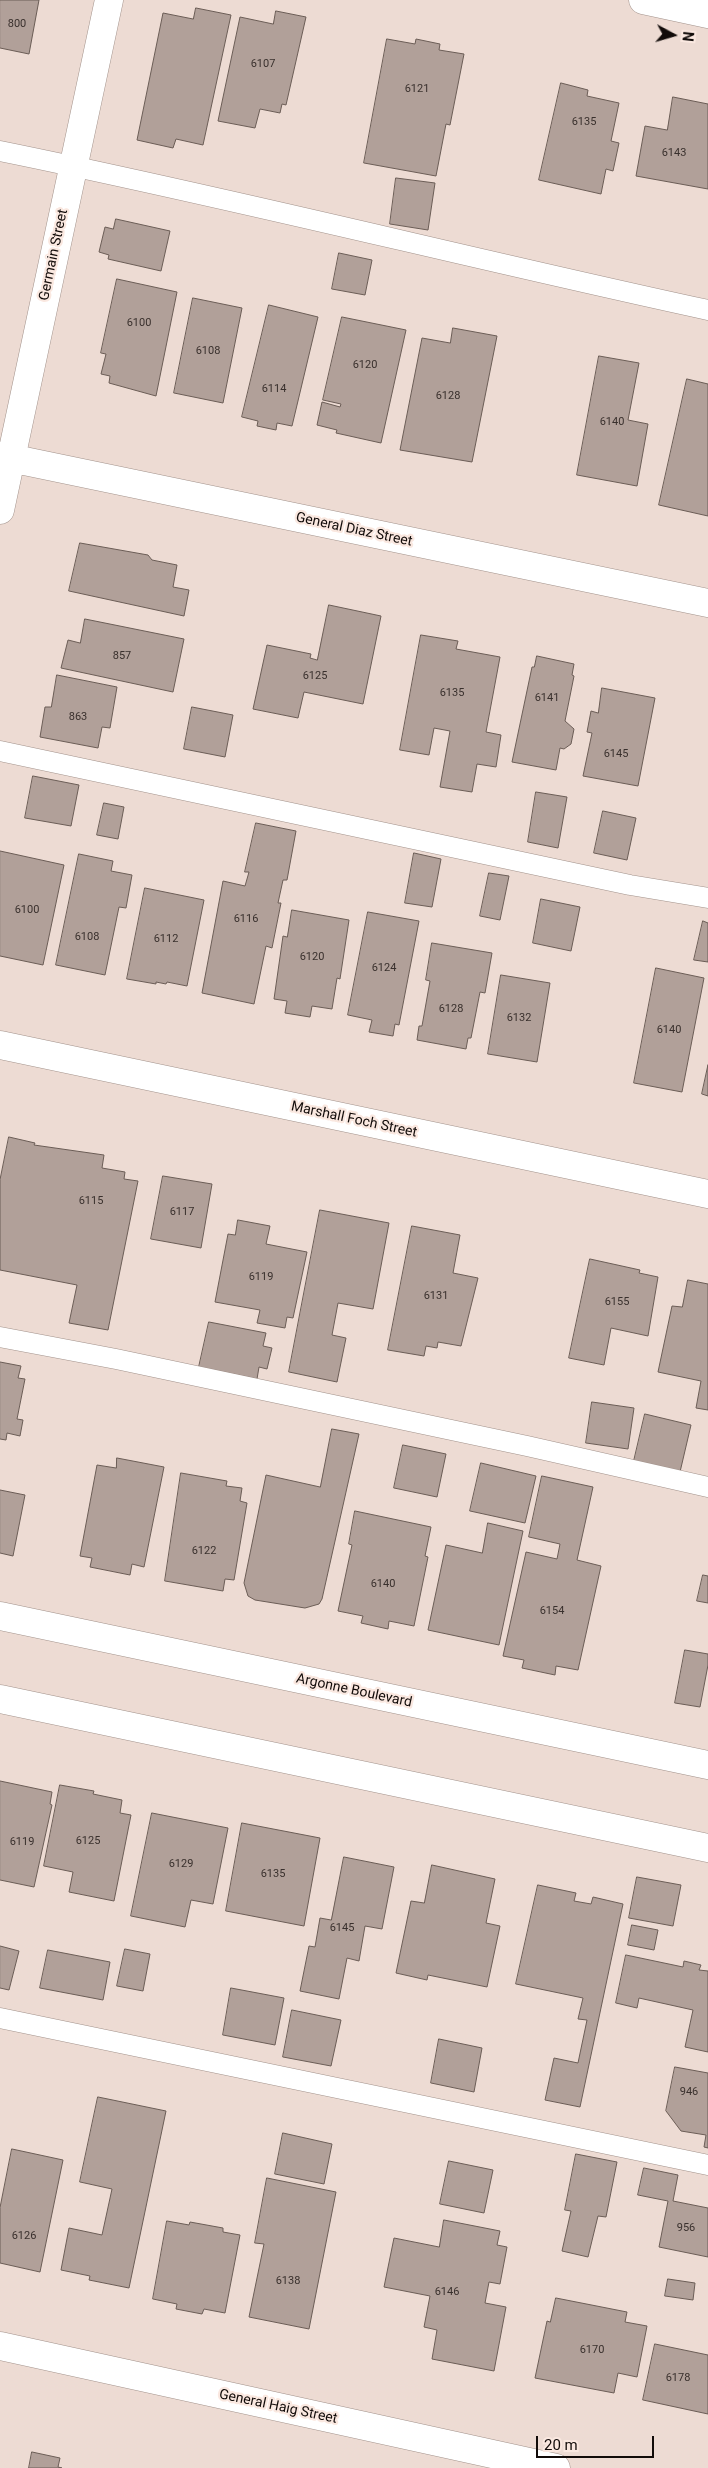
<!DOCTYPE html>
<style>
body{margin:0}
#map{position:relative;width:708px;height:2468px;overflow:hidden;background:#eddbd3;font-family:Roboto,sans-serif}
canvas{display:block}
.north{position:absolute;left:648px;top:10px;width:50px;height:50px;-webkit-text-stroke:4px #fae8e0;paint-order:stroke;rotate:96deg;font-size:14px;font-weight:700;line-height:20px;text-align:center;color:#110b09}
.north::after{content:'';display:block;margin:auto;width:18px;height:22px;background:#110b09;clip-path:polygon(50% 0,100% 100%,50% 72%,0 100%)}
.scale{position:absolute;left:536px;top:2436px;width:118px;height:22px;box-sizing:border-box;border:2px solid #110b09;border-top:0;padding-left:6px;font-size:15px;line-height:18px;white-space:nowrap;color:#110b09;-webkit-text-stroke:4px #fae8e0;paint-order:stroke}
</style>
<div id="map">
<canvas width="708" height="2468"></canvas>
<div class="north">N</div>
<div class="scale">20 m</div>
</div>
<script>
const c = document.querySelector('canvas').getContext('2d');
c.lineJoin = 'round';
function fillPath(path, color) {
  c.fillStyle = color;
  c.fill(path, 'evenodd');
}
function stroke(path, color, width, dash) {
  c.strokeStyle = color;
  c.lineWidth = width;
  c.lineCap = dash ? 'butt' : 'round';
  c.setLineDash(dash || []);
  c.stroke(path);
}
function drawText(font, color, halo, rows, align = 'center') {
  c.font = font + ' Roboto,sans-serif';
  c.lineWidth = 4.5;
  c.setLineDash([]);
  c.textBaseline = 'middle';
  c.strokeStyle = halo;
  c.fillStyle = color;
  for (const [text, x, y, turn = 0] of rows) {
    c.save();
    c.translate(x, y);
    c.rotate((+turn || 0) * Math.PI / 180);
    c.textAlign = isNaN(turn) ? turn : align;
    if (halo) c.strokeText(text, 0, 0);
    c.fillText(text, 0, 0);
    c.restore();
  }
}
const building = new Path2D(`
 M0 0H39L29 54 0 48Z
 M196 8 231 15 203 145 176 139 173 148 137 140 163 13 193 19Z
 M276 11 306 17 286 105 282 104 280 113 260 109 255 128 218 121 240 17 273 24Z
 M387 39 415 44 416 39 440 44 439 50 464 54 450 125 446 124 436 176 364 163Z
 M561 83 588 90 587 96 619 103 611 141 619 143 613 171 606 169 601 194 539 180Z
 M673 97 708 104V189L636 176 645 126 667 130Z
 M396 178 435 183 428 230 390 224Z
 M116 219 170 231 161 271 108 259 109 255 99 252 105 227 113 229Z
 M339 253 372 260 365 295 332 289Z
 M117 279 177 292 156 396 109 383 110 376 101 374 106 354 101 353Z
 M193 298 242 308 223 403 174 393Z
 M269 305 318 317 292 426 277 423 276 430 257 426 258 421 242 417Z
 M342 317 406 330 381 443 336 433 337 430 317 425 322 402 340 407 341 404 323 400Z
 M453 328 497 336 472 462 400 450 422 338 450 343Z
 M599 356 639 363 628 420 648 424 637 486 577 475Z
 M687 379 708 384V516L659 505Z
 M80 543 148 555 152 560 177 565 173 587 189 590 184 616 69 591Z
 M329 605 381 616 363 704 304 692 298 718 253 709 267 645 311 654 310 658 317 660Z
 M85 619 184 639 173 692 61 668 68 640 80 643Z
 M421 635 458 641 456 649 500 657 486 732 501 735 496 767 477 764 472 792 440 787 450 731 434 728 429 755 400 750Z
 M537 656 574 664 572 675 574 676 565 721 574 729 571 744 564 749 560 748 556 770 512 762 532 667H534Z
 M57 675 117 687 110 728 102 727 98 748 40 737 45 707H51Z
 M602 688 655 698 638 786 583 776 592 733 587 732 591 711 598 713Z
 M192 707 233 715 225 757 184 749Z
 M33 776 79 785 71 826 25 818Z
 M536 792 567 797 558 848 528 842Z
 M104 803 124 807 118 839 97 835Z
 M603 811 636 818 627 860 594 853Z
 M256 823 296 831 287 880H283L278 903H281L272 948 266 946 254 1004 202 993 223 881 245 886 249 872H245Z
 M0 851 64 865 43 965 0 956Z
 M414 853 441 859 432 907 405 903Z
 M79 854 113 861 111 871 132 875 126 908 119 907 105 975 56 965Z
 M489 873 509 876 500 920 480 916Z
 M145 888 204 900 187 986 167 982 166 984 156 982V984L127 979Z
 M541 899 580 907 571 951 533 943Z
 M292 910 349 920 340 979 337 978 332 1009 312 1006 310 1017 285 1013 287 1001 274 999 283 936 287 937Z
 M368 912 419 921 399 1025 395 1024 393 1036 369 1032 372 1020 348 1015Z
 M703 921 708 923V962L694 960Z
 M432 943 492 953 485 993 480 992 471 1038H468L466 1049 417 1040 419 1026H422L430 981 426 980Z
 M656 968 704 978 682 1092 634 1083Z
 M501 975 550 983 537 1062 488 1054Z
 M708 1065V1096L702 1094Z
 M9 1137 35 1143 34 1145 104 1155 102 1168 125 1172 124 1179 138 1181 108 1330 69 1323 77 1285 0 1270V1180Z
 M163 1176 212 1184 201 1248 151 1239Z
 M320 1210 389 1223 373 1309 338 1303 332 1335 346 1338 337 1382 289 1372Z
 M238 1220 270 1226 266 1244 307 1252 293 1318 287 1317 285 1328 257 1323 260 1310 215 1302 228 1234 235 1235Z
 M412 1226 460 1235 453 1273 478 1278 461 1346 438 1342 437 1348 426 1346 424 1356 388 1350Z
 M590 1259 640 1270 639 1273 658 1277 648 1336 611 1328 604 1365 569 1358Z
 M688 1280 708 1284V1410L696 1408 701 1381 658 1372 672 1306 682 1307Z
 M209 1322 266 1333 263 1346 272 1348 267 1369 259 1367 257 1379 199 1367Z
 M0 1362 21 1366 18 1378 25 1379 17 1419 23 1420 20 1436 7 1433 6 1440 0 1439Z
 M592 1402 634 1408 628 1449 586 1443Z
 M645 1414 691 1425 680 1472 634 1461Z
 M332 1429 359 1434 322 1599 319 1604 305 1608 255 1600 248 1596 244 1583 266 1475 320 1487Z
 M403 1445 446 1454 437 1497 394 1488Z
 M117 1458 164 1467 144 1567 132 1564 130 1575 90 1567 92 1558 80 1556 97 1465 116 1468Z
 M481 1463 536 1476 525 1523 470 1511Z
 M181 1473 227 1481 226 1486 242 1488 240 1501 247 1503 234 1580 225 1579 223 1591 165 1581Z
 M542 1476 593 1487 577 1560 601 1566 578 1670 556 1666 555 1675 522 1668 524 1660 503 1656 526 1552 557 1559 560 1544 529 1537Z
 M0 1490 25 1495 13 1556 0 1553Z
 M355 1511 431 1527 425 1556 428 1557 414 1626 389 1621 388 1629 361 1623 363 1616 338 1611 352 1545 349 1544Z
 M488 1523 523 1531 499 1645 428 1630 446 1545 482 1553Z
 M703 1575 708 1576V1603L697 1601Z
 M685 1650 708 1654V1665L700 1707 675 1703Z
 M0 1781 52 1792 50 1804 52 1805 34 1887 0 1880Z
 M60 1785 94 1791 93 1794 122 1800 120 1813 131 1815 114 1901 69 1892 73 1872 44 1866Z
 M152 1813 228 1828 213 1904 191 1900 185 1927 131 1916Z
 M242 1823 320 1838 304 1926 226 1911Z
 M344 1857 394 1867 382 1929 365 1926 359 1961 347 1958 339 1999 300 1991 309 1946 315 1947 320 1918 331 1920Z
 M432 1865 495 1879 486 1923 500 1926 487 1987 428 1975 427 1980 396 1973 411 1901 424 1903Z
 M637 1877 681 1885 673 1926 629 1918Z
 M538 1885 576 1893 574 1901 591 1904 593 1897 623 1904 580 2107 545 2100 554 2058 578 2063 587 2020 578 2019 583 1998 516 1984Z
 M632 1925 658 1930 654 1950 628 1945Z
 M0 1946 19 1951 9 1990 0 1988Z
 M125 1949 150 1954 143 1991 117 1986Z
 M48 1950 110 1962 103 2000 40 1988Z
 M626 1955 683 1967 684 1961 701 1965 699 1970 708 1971V2052L685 2047 693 2010 639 1998 637 2008 616 2003Z
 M231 1988 284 1998 275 2045 223 2035Z
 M292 2010 341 2020 331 2066 283 2057Z
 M439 2039 482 2048 474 2092 431 2083Z
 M675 2067 708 2073V2148L704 2147 706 2135 681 2131 666 2111Z
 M98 2097 166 2111 129 2288 89 2280 90 2276 61 2270 69 2228 102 2235 112 2189 80 2182Z
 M283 2133 332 2144 324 2184 275 2174Z
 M12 2149 63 2160 40 2272 0 2263V2208Z
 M576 2154 617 2162 606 2217 598 2216 588 2257 562 2251 571 2211 565 2210Z
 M449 2161 493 2170 484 2213 440 2204Z
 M644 2168 678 2175 673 2201 708 2208V2257L659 2247 668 2201 638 2195Z
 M267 2178 336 2192 309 2329 249 2317 264 2244 255 2243Z
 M444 2220 500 2231 497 2245 507 2247 500 2284 489 2282 485 2303 506 2307 494 2371 432 2359 437 2330 424 2327 430 2296 384 2287 394 2238 439 2247Z
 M167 2221 189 2225 190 2222 223 2228V2232L240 2235 225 2313 204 2309 202 2314 176 2309 177 2304 153 2299Z
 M668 2279 695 2283 693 2300 665 2296Z
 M556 2298 627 2312 625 2322 647 2326 637 2377 618 2373 614 2393 535 2378 547 2321 550 2322Z
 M655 2344 708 2355V2414L643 2400Z
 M32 2452 60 2458 58 2467 62 2468H29Z`);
fillPath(building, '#b1a099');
stroke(building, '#6b5d56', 1);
const service = new Path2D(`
 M0 151C237 199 472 259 708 310
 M0 751 630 885 708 898
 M0 1337 116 1359 527 1446 708 1487
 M0 2018 708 2165`);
const minor = new Path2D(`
 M643 0 708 14
 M0 456 708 603
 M0 510 109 0
 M0 1045 708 1194
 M0 1616 708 1765
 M0 1699 708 1848
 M0 2346 556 2468`);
stroke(service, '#a2928b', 21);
stroke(minor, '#a2928b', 29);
stroke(service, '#fff', 20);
stroke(minor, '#fff', 28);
drawText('11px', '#39302d', null, [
 ["800",17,24],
 ["6107",263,64],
 ["6121",417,89],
 ["6135",584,122],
 ["6143",674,153],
 ["6100",139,323],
 ["6108",208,351],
 ["6120",365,365],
 ["6114",274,389],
 ["6128",448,396],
 ["6140",612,422],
 ["857",122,656],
 ["6125",315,676],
 ["6135",452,693],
 ["6141",547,698],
 ["863",78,717],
 ["6145",616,754],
 ["6100",27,910],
 ["6116",246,919],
 ["6108",87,937],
 ["6112",166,939],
 ["6120",312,957],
 ["6124",384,968],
 ["6128",451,1009],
 ["6132",519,1018],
 ["6140",669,1030],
 ["6115",91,1201],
 ["6117",182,1212],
 ["6119",261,1277],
 ["6131",436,1296],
 ["6155",617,1302],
 ["6122",204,1551],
 ["6140",383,1584],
 ["6154",552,1611],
 ["6125",88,1841],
 ["6119",22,1842],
 ["6129",181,1864],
 ["6135",273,1874],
 ["6145",342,1928],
 ["946",689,2092],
 ["956",686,2228],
 ["6126",24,2236],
 ["6138",288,2281],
 ["6146",447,2292],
 ["6170",592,2350],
 ["6178",678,2378]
]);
drawText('14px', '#110b09', '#fae8e0', [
 ["Germain Street",54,255,-78],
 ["General Diaz Street",354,530,12],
 ["Marshall Foch Street",354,1120,12],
 ["Argonne Boulevard",354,1691,12],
 ["General Haig Street",278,2407,12]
]);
</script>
